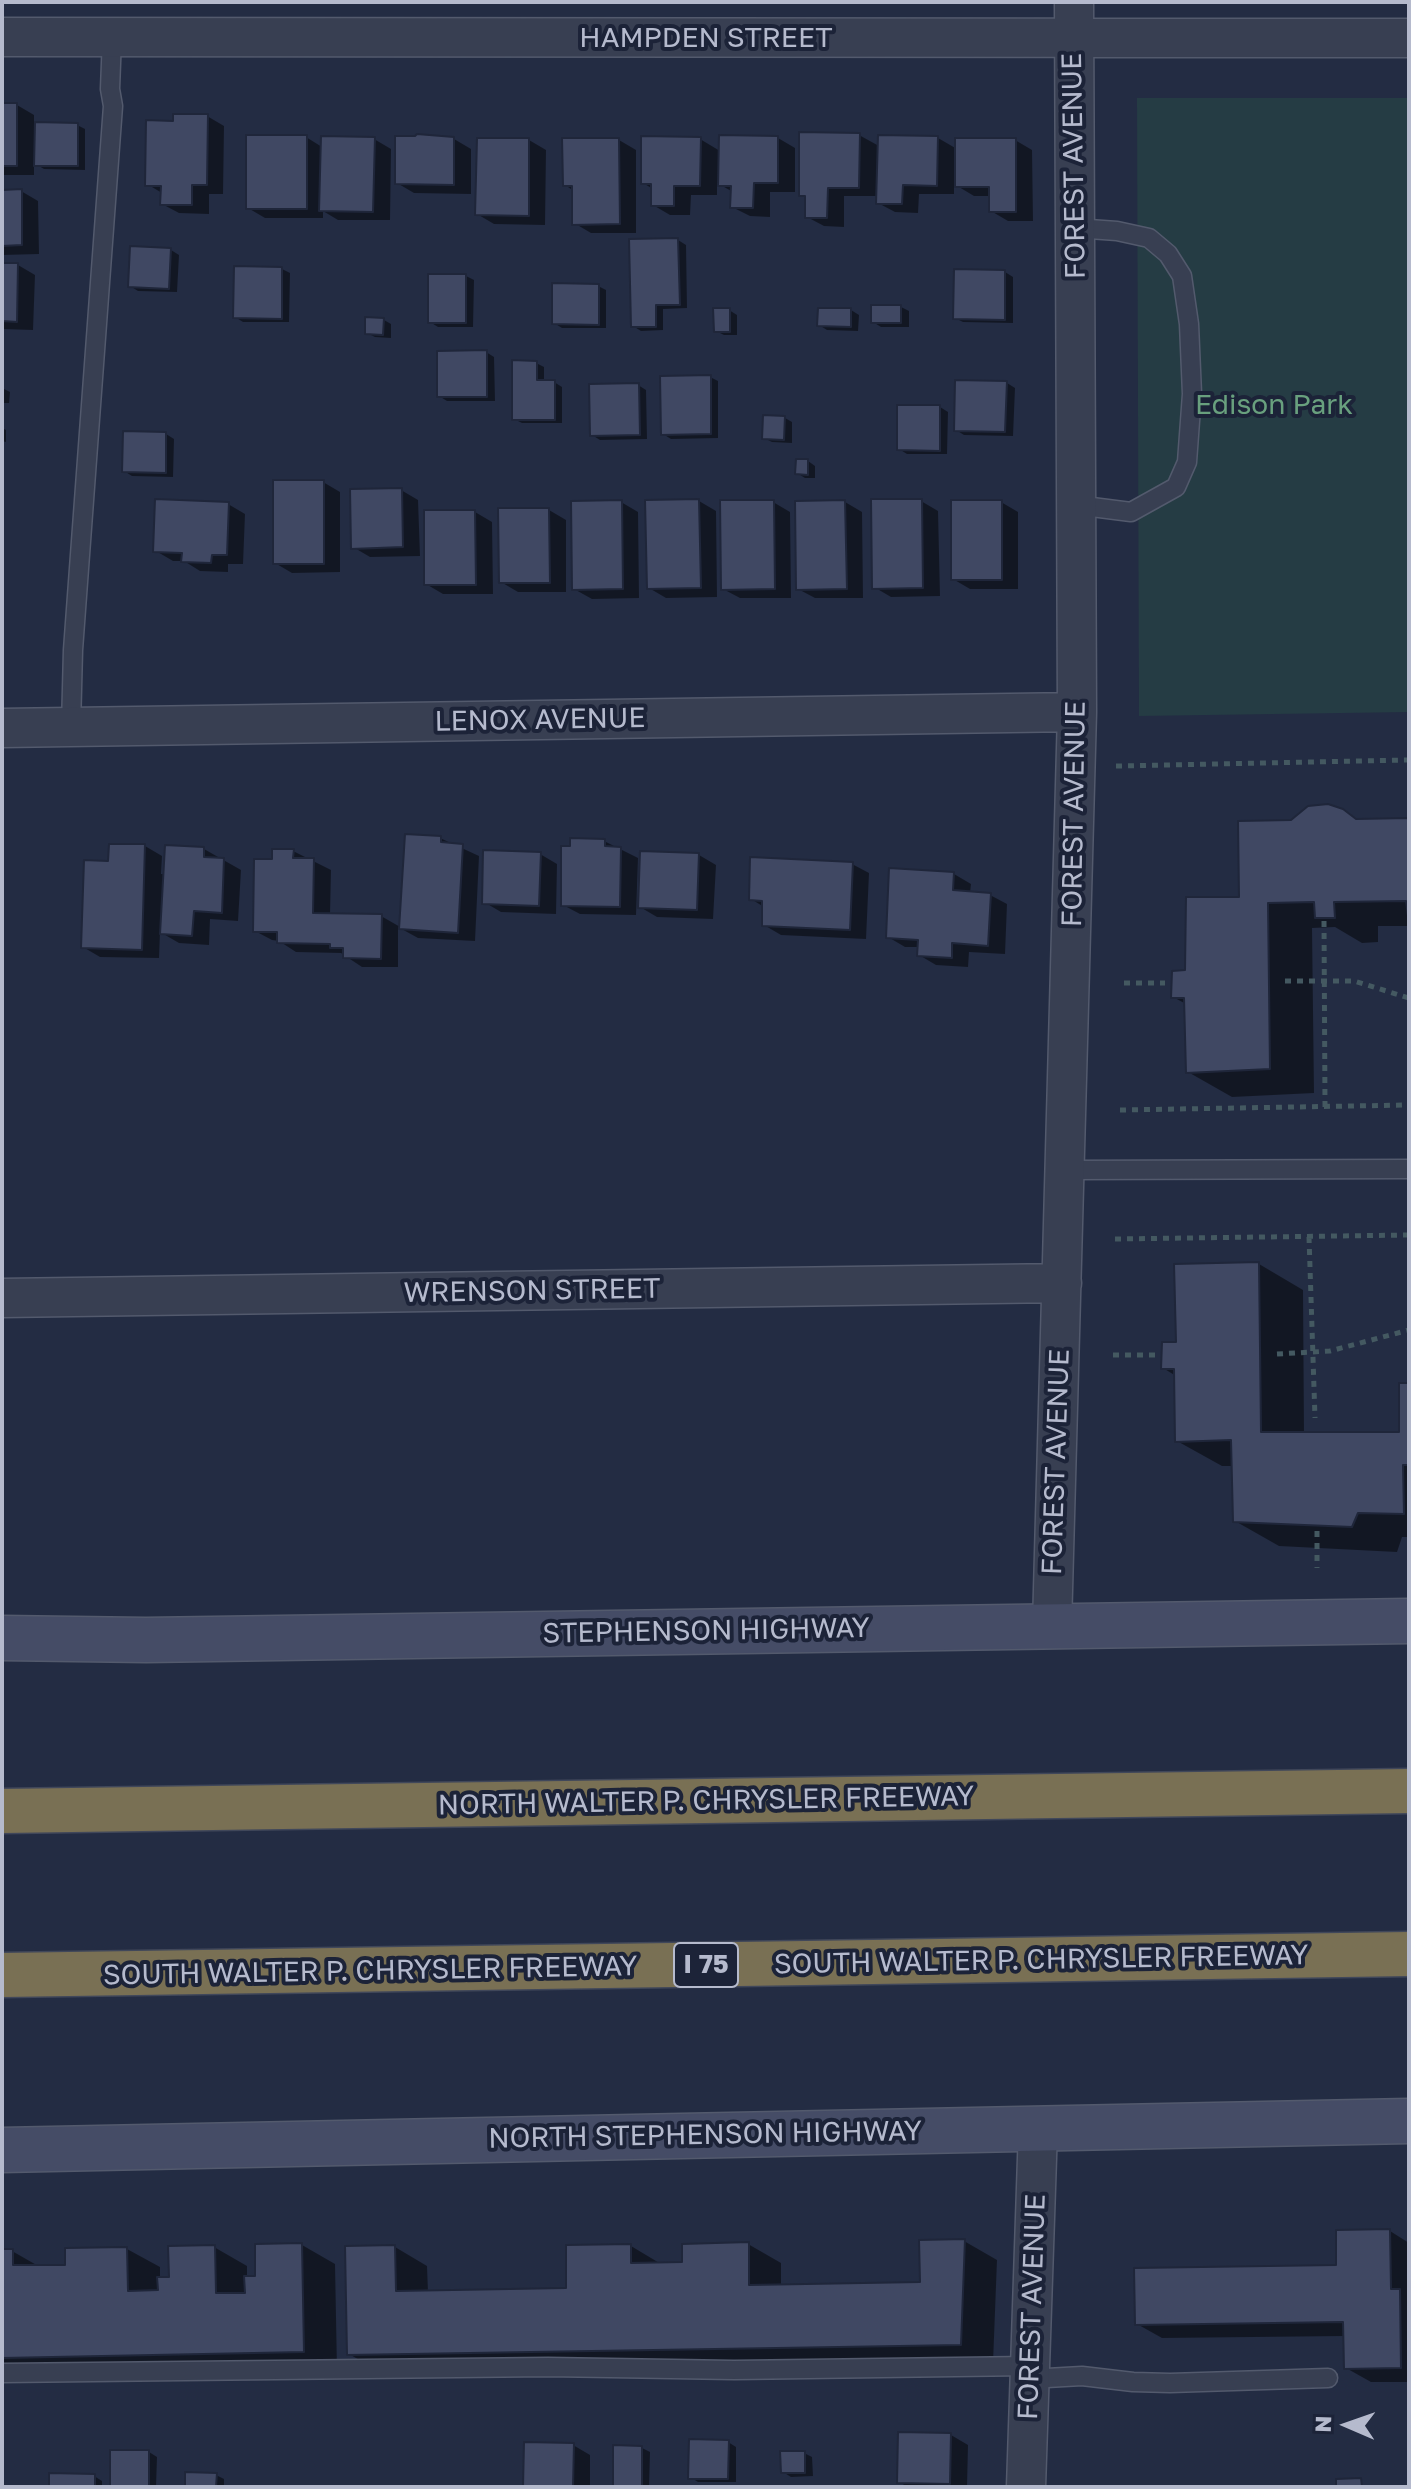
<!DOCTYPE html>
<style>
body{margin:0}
#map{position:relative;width:1411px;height:2489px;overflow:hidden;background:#232c43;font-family:"Golos Text",sans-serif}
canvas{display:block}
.frame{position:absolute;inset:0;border:4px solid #b5bacd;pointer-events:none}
.north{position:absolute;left:1307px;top:2385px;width:80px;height:80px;-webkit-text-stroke:6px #1c2338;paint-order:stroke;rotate:272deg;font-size:22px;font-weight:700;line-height:32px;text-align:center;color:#b5bacd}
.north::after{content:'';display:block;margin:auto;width:28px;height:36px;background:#b5bacd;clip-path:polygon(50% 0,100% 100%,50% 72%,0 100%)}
</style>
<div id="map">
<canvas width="1411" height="2489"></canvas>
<div class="frame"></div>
<div class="north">N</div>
</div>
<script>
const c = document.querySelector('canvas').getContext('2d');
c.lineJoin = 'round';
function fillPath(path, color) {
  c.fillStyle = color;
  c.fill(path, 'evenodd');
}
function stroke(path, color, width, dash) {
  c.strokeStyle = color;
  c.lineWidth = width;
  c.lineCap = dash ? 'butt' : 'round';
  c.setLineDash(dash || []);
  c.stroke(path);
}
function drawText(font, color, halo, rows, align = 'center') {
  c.font = font + ' "Golos Text",sans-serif';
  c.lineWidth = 8;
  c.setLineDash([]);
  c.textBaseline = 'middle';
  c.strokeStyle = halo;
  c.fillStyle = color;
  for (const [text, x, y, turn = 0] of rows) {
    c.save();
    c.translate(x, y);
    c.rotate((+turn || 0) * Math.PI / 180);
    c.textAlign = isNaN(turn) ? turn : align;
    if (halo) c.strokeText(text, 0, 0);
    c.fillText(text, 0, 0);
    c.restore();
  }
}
fillPath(new Path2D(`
 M1137 98H1409V712L1139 716Z`), '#253c44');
fillPath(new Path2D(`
 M2 105H17L34 115V124L77 125 85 129V170L44 169 34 163V175H2Z
 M207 116 224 126 223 194H209V214L179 213 162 204V193L147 184 175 123Z
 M859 135 879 146 938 138 957 149 1015 140 1032 150 1033 221H1008L991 211V196H974L954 184V194H919L918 213 895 212 878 203V196H844V227L824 226 807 217V199L801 195Z
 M306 137 322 147 374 139 391 149 390 220H338L323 211V218H265L248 208Z
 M778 138 795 148V192H770V217L750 216 732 207 733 192 717 183V195H691L690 215H670L653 205V189L643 183 700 139 720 151Z
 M454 139 471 149V194L414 193 397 183Z
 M529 140 546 150 545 225 494 224 477 214Z
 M619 140 636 150V233H591L574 223V191L565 185Z
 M21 191 38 201 39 254 2 255V192Z
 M678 240 686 245 687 308 663 309V330L641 331 633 326Z
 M171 250 179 255 177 292 138 291 130 286Z
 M2 265H18L35 275 33 330 2 329Z
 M282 269 290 273 289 322H243L235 317Z
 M1005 272 1013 277V323L963 322 955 318Z
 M466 276 474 280 473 327H438L430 322Z
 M598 286 606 290V328H562L554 323Z
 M901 307 909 311V327H881L873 322Z
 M729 310 737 315V335H724L716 331Z
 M851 310 859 315 858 331 827 330 819 325Z
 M384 320 391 324V338L375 337 367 333Z
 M486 352 494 357 495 401H447L439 396Z
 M536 363 544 367V382H554L562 387V423H522L514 419Z
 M710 377 718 381V438L671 439 663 434Z
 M1007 383 1015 388 1013 436 964 435 956 430Z
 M638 385 646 390 647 439 600 440 592 435Z
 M2 388 10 392 9 403H2Z
 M940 407 948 412 947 454H907L899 449Z
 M785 418 792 422V443L772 442 764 438Z
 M2 428 6 430V442L2 441Z
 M166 434 174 439 173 477 132 476 124 471Z
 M808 461 815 466V478H805L797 473Z
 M323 482 340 492V572L292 573 275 563Z
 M401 490 418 500 420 556 370 557 353 547Z
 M699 501 716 511 717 597 666 598 649 588Z
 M921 501 938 511 940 596 891 597 874 587Z
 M621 502 638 512 639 598 592 599 574 589Z
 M773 502 790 512 791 598H740L723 589Z
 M845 502 862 512 863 598H815L798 589Z
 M1001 502 1018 512V589H970L953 579Z
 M228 504 245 514 243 564H228V572L200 571 184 561H173L156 551Z
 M549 510 566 520V592H518L501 582Z
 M475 512 492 522 493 594H443L426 584Z
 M1343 811 1360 821 1409 820V926H1378V942L1362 943 1335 927 1312 928 1314 1093 1232 1097 1188 1072 1186 1004 1173 997 1187 972 1241 899 1292 822Z
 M440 838 479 856 475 941 418 938 398 927V967H362L341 953 296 952 279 941 272 940 255 931 274 862 293 851 331 870 330 915 381 916 402 928Z
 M604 841 638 858 636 915 580 914 563 905Z
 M145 846 162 856 161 874H165L204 849 241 870 238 921 210 919 209 945 179 943 160 932 159 958 100 957 83 947 110 863Z
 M540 854 557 864 556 914 501 912 484 902Z
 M699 855 716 865 713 919 657 917 640 907Z
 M852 864 869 873 866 939 781 935 764 925V907L751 899Z
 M954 874 971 884 970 893 990 895 1007 904 1005 954 969 952 968 967 936 965 919 955 920 947H905L888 937Z
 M1259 1264 1303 1290 1304 1434H1401L1409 1385V1537H1402L1397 1552 1279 1546 1235 1521 1233 1466H1222L1177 1441 1176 1376 1163 1368 1178 1344Z
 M1390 2231 1409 2243V2382H1371L1346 2368 1345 2336 1162 2338 1137 2324 1338 2267Z
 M964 2241 997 2260 993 2363 382 2373 349 2354 395 2247 427 2266 428 2292 568 2290 631 2246 661 2264H684L748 2244 781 2263V2286L922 2284Z
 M302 2245 335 2264 337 2370 2 2377V2251H12L40 2267H67L127 2249 160 2267V2279H171L214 2247 247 2266V2278H257Z
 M951 2435 968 2445 967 2487H908L899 2482Z
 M728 2442 736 2447V2482H698L690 2477Z
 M573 2445 590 2455V2487H525Z
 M642 2448 650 2452 649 2487H617Z
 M149 2452 157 2457 156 2487H112Z
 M804 2453 812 2457 813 2476 791 2477 783 2472Z
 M216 2475 224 2479V2487H187Z
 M94 2476 102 2481V2487H51Z
 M846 2485H885L888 2487H846Z
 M1376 2486H1408L1409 2487H1376Z`), '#0007');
const building = new Path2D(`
 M2 103H17V166H2Z
 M173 114H208L207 185H192V205H160L161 186H145L146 120 173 121Z
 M35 122 78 123V166H34Z
 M799 132 860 133 859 188H828L827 218H805V196H799Z
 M417 134 454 137V185L395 184V136H415Z
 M246 135H307V209H246Z
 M719 135 778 136V183H754L753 208H730L731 186H718Z
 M878 135 938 136 937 186 903 185 902 204H876Z
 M321 136 375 137 373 212 319 211Z
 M641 136 701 137 700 186H674V206H651V184H641Z
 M477 138H529V216L475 215Z
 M562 138H619L620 224 572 225V186H563Z
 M955 138H1016V212H989V187H955Z
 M22 189V245L2 246V190Z
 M678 238 680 305H656V327H631L629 239Z
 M130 246 171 248 169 289 128 287Z
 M2 263H18L17 322 2 321Z
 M234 266 282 267V319L233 318Z
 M954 269 1005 270V320L953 319Z
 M428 274H466V323H428Z
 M552 283 599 284V325L552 324Z
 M871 305H901V323H871Z
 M713 308H730V332H714Z
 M818 308H851V327L817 326Z
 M365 317 384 318 383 335 365 334Z
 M487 350V397H437V351Z
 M512 360 537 361V380H555V420H512Z
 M711 375V434L661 435 660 376Z
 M955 380 1007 381 1005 432 954 431Z
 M639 383 640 435 590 436 589 384Z
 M897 405H940V451L897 450Z
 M763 415 785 416 784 440 762 439Z
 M123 431 166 432V473L122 472Z
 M796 459H808V475L795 474Z
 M273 480H324V564H273Z
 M402 488 403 547 351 549 350 489Z
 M155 499 229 502 227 555H212L211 563 181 562 182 553 153 552Z
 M699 499 701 588 647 589 645 500Z
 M871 499H922L923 588 872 589Z
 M622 500 623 589 572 590 571 501Z
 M720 500H774L775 589 721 590Z
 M845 500 847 589 796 590 795 501Z
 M951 500H1002V580H951Z
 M498 508H549L550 583H499Z
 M424 510H475L476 585H424Z
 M1328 804 1343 809 1356 819 1409 818V923L1406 901 1334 902 1335 918H1315L1314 902 1268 903 1270 1069 1186 1073 1184 998H1171L1172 971 1185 970 1186 897H1239L1238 821 1291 820 1308 806Z
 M405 834 441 836V842L463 844 458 933 399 929Z
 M570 838 605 839V846L621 847 620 907 561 906V846H570Z
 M109 844H145L142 950 81 948 84 860 108 861Z
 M165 845 204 847V857L224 858 222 913 194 911 192 936 160 934Z
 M272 849H294L293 858H314L313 913 382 914 381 959 343 958V948H330V944L277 943V932H253L254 859H272Z
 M483 850 541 852 539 906 482 904Z
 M640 851 699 853 697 910 638 908Z
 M750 857 853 862 850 930 762 926V901L749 900Z
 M889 868 954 872 953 890 991 893 988 946 952 943V958L917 956 918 940 886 938Z
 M1259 1262 1261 1432H1399V1383H1409V1465H1403L1404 1514 1358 1513 1352 1527 1233 1522 1231 1440 1175 1442 1174 1369H1161L1162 1342H1176L1174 1264Z
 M1390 2229 1391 2289H1400L1401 2368 1344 2369 1343 2322 1135 2325 1134 2268 1336 2265V2230Z
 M965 2239 961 2345 347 2355 345 2246 395 2245 396 2291 566 2288V2245L631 2244V2263L682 2262V2244L749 2242V2285L920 2282 919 2240Z
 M302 2243 304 2352 2 2358V2249H13V2265H65V2248L127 2247 128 2291 158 2290 157 2277H169L168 2246 215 2245 216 2293H245L244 2276H255V2244Z
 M898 2432 951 2433 950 2484 897 2483Z
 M689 2439 729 2440 728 2479H688Z
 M524 2442 574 2443 573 2487H523Z
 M613 2445 642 2446V2487H613Z
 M110 2450H149V2487H110Z
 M780 2451H805V2473H781Z
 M185 2472 217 2473 216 2487H185Z
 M49 2473 95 2474V2487H49Z
 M1361 2478 1362 2487H1336V2479Z`);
fillPath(building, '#404863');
stroke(building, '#1f263a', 2);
const service = new Path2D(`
 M1075 228 1117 231 1149 238 1168 254 1182 276 1189 324 1192 394 1187 462 1176 487 1131 512 1076 505
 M71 727 73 650 113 106 110 89 112 37
 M1065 1170 1409 1169
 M2 2373 548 2367 734 2370 1029 2366
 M1029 2379 1082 2376 1133 2382 1170 2383 1328 2378`);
const minor = new Path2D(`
 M2 37 1409 38
 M2 728 1077 712
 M2 1298 1062 1283
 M1052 1626 1077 712 1074 2
 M1026 2487 1038 2128`);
const secondary = new Path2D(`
 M2 1638 146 1640 1409 1621
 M2 2150 1409 2121`);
const motorway = new Path2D(`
 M2 1811 1409 1791
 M2 1975 1409 1954`);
stroke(service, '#535a6d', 21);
stroke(minor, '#535a6d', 41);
stroke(secondary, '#535a6d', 47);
stroke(motorway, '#40475a', 47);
stroke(new Path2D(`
 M1116 766 1409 760
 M1324 921 1325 1107
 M1285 981H1354L1409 998
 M1124 983H1165
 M1120 1110 1409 1105
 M1309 1237 1315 1418
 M1115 1239 1409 1235
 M1277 1354 1330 1351 1409 1330
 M1113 1355H1156
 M1317 1531V1568`), '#445961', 5, [6, 6]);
stroke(service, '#383f52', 18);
stroke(minor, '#383f52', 38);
stroke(secondary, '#454c66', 44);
stroke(motorway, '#797054', 44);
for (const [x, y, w] of [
 [706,1965,64]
]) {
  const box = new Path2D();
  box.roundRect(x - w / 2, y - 22, w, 44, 6);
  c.fillStyle = '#1c2338';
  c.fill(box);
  stroke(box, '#b5bacd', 2);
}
drawText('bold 26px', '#b5bacd', null, [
 ["I 75",706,1965]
]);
drawText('28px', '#b5bacd', '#1c2338', [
 ["HAMPDEN STREET",706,38],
 ["FOREST AVENUE",1074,166,-91],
 ["LENOX AVENUE",540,720,-1],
 ["FOREST AVENUE",1074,814,-89],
 ["WRENSON STREET",532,1291,-1],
 ["FOREST AVENUE",1056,1462,-88],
 ["STEPHENSON HIGHWAY",706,1631,-1],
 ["NORTH WALTER P. CHRYSLER FREEWAY",706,1801,-1],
 ["SOUTH WALTER P. CHRYSLER FREEWAY",1041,1960,-1],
 ["SOUTH WALTER P. CHRYSLER FREEWAY",370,1971,-1],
 ["NORTH STEPHENSON HIGHWAY",705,2135,-1],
 ["FOREST AVENUE",1032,2307,-88]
]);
drawText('28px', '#69a07e', '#1c2338', [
 ["Edison Park",1274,405]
]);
</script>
